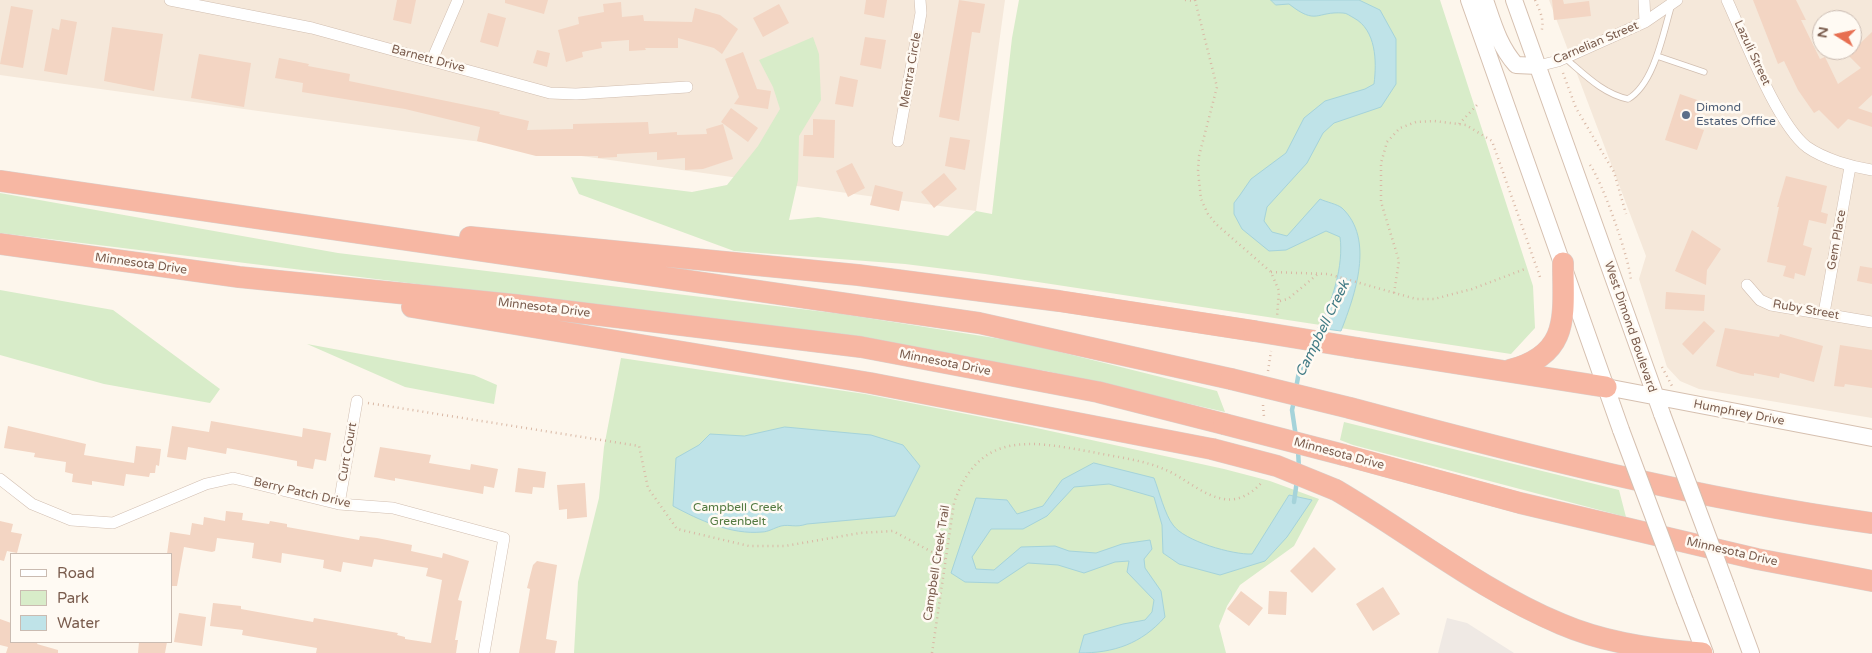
<!DOCTYPE html>
<style>
body{margin:0}
#map{position:relative;width:1872px;height:653px;overflow:hidden;background:#fdf6ec;font-family:"Varela Round",sans-serif}
canvas{display:block}
.legend{position:absolute;left:10px;top:553px;width:162px;height:90px;box-sizing:border-box;background:#fffaf3;border:1px solid #cabbb1;margin:0;padding:6px 9px;list-style:none;font-size:15px;color:#7a5c4d}
.legend li{display:flex;align-items:center;gap:10px;height:25px}
.legend b{width:25px;border:1px solid #cabbb1}
.north{position:absolute;left:1812px;top:10px;width:50px;height:50px;box-sizing:border-box;background:#fffaf3;border:1px solid #cabbb1;border-radius:50%;rotate:280deg;font-size:14px;font-weight:700;line-height:20px;text-align:center;color:#7a5c4d}
.north::after{content:'';display:block;margin:auto;width:18px;height:22px;background:#e76f51;clip-path:polygon(50% 0,100% 100%,50% 72%,0 100%)}
</style>
<div id="map">
<canvas width="1872" height="653"></canvas>
<ul class="legend">
<li><b style="height:6px;background:#fff"></b>Road</li>
<li><b style="height:14px;background:#d8ecc9"></b>Park</li>
<li><b style="height:14px;background:#bfe3e8"></b>Water</li>
</ul>
<div class="north">N</div>
</div>
<script>
const c = document.querySelector('canvas').getContext('2d');
c.lineJoin = 'round';
function fillPath(path, color) {
  c.fillStyle = color;
  c.fill(path, 'evenodd');
}
function stroke(path, color, width, dash) {
  c.strokeStyle = color;
  c.lineWidth = width;
  c.lineCap = dash ? 'butt' : 'round';
  c.setLineDash(dash || []);
  c.stroke(path);
}
function drawText(font, color, halo, rows, align = 'center') {
  c.font = font + ' "Varela Round",sans-serif';
  c.lineWidth = 5;
  c.setLineDash([]);
  c.textBaseline = 'middle';
  c.strokeStyle = halo;
  c.fillStyle = color;
  for (const [text, x, y, turn = 0] of rows) {
    c.save();
    c.translate(x, y);
    c.rotate((+turn || 0) * Math.PI / 180);
    c.textAlign = isNaN(turn) ? turn : align;
    if (halo) c.strokeText(text, 0, 0);
    c.fillText(text, 0, 0);
    c.restore();
  }
}
fillPath(new Path2D(`
 M0 0H1005L976 211 0 75Z
 M1549 0H1872V418L1699 389 1680 381 1667 367 1639 279 1646 256ZM1822 20H1852V50H1822Z`), '#f5e8da');
fillPath(new Path2D(`
 M1447 618 1467 623 1514 653H1438Z`), '#efe9e4');
fillPath(new Path2D(`
 M1019 0H1440L1533 286 1535 328 1511 354 985 274 905 264 734 251 579 194 571 177 692 192 727 185 758 146 780 109 773 87 759 60 813 37 819 54 821 100 799 136 798 180 789 220 818 217 948 236 976 211 992 214 1012 38Z
 M0 193 338 253 842 314 1020 342 1217 391 1225 412 1046 371 727 322 0 233Z
 M0 290 113 310 220 389 210 403 104 384 0 355Z
 M307 344 474 375 497 385 494 404 405 387Z
 M621 358 865 394 1032 427 1224 469 1270 481 1319 499 1294 546 1240 585 1227 606 1219 626 1226 653H574L578 582 599 498 604 447Z
 M1344 422 1619 490 1626 517 1353 445 1340 440Z`), '#d8ecc9');
const water = new Path2D(`
 M1271 0H1359L1380 10 1396 39V84L1381 107 1334 123 1323 133 1307 163 1267 207 1264 221 1272 232 1287 236 1320 199C1326 202 1337 204 1342 208 1375 239 1355 295 1341 331L1318 328C1332 304 1344 265 1340 237L1326 231 1286 250 1269 251 1242 229 1234 214V203L1240 195 1251 179 1286 153 1304 118 1325 101 1365 89 1374 84C1377 61 1376 30 1354 18 1350 16 1347 13 1343 13 1316 11 1317 26 1289 4L1276 5Z
 M785 427 871 435 903 445 920 466 895 516 807 524C795 528 790 524 781 526 774 528 768 532 762 532 731 535 699 520 673 506L676 458 699 445 710 434 744 436Z
 M1094 463 1154 478C1159 491 1165 515 1173 525 1184 541 1233 555 1252 554L1289 495 1312 500 1287 537 1265 561 1220 575 1179 564 1163 553 1162 525 1154 497 1109 484 1074 487 1047 516 1023 529H991L972 557 976 569 994 570 1021 547 1055 546 1069 551 1096 553 1122 544 1150 540 1152 549 1144 559 1145 568 1161 591 1165 617C1141 644 1114 653 1079 653L1084 635 1123 624 1145 620 1152 612 1154 600 1127 572 1129 561 1115 562 1084 573 1058 565 1028 563 998 583 965 582 951 573 976 498 1007 500 1017 514 1043 506 1062 480Z`);
fillPath(water, '#bfe3e8');
stroke(water, '#a5d3da', 1);
stroke(new Path2D(`
 M1296 388 1299 372 1313 347
 M1294 401 1292 410 1296 437
 M1298 450 1299 469
 M1294 502 1297 480`), '#a5d3da', 4.5);
fillPath(new Path2D(`
 M397 0H416L411 24 393 20Z
 M505 0H548L544 14 505 3Z
 M866 0H887L884 18 864 14Z
 M959 0 985 4 980 33 972 32 959 121 939 117Z
 M1552 0H1563L1564 4 1589 1 1591 16 1554 20Z
 M1753 0H1796L1806 20H1801L1820 59 1825 57 1838 84 1861 68 1848 55 1872 32V95L1858 108 1872 113V127L1848 119 1838 129 1819 110 1814 113 1798 90 1784 61 1778 64Z
 M621 2 622 17 643 15 644 21 692 22 695 8 720 15 738 29 722 54 714 48 678 38V48H645L646 50 629 51V40L601 42 602 48 582 52 583 57 566 62 558 30 579 24 578 17 604 12 603 4Z
 M779 4 789 23 763 37 753 18Z
 M11 6 33 10 23 68 0 64Z
 M488 13 506 18 498 47 480 42Z
 M61 19 77 22 67 75 44 71 52 28 59 30Z
 M112 27 163 34 154 91 104 81Z
 M865 37 886 40 881 69 860 65Z
 M537 50 550 53 547 67 533 63Z
 M743 52 757 89 771 91 768 109 734 104 739 97 725 59Z
 M199 54 251 63 244 107 191 98Z
 M279 58 309 64 308 66 350 74 349 81 500 112 499 114 529 121 527 130 573 129V124L648 122 649 134 677 132V135L707 134 706 129 723 124 733 159 703 169 685 170V158L657 160V152L617 154V157L598 158V156H536L477 141 480 127 405 109 302 92 303 83 275 78Z
 M840 76 858 80 853 107 835 104Z
 M1680 94 1703 102 1695 127 1704 130 1697 150 1665 140Z
 M731 108 758 128 748 142 721 122Z
 M813 119 835 120 834 158 803 156 804 135H813Z
 M950 137 970 140 965 170 945 166Z
 M852 163 865 188 848 197 836 171Z
 M944 173 957 189 934 208 921 192Z
 M1786 176 1827 186 1821 212 1828 214 1826 224 1809 220 1803 245 1812 248 1805 276 1795 273 1794 279 1783 276 1786 266 1767 262 1779 207H1777Z
 M875 185 903 192 899 211 870 205Z
 M1692 230 1721 249 1707 270 1706 285 1675 271Z
 M1860 266 1872 268V284L1857 281Z
 M1666 292 1705 295 1704 311 1665 309Z
 M1704 321 1715 331 1693 355 1682 344Z
 M1725 328 1779 337 1780 334 1823 346 1814 382 1780 373 1779 378 1754 373V376L1741 374 1716 366Z
 M1840 345 1872 350V388L1845 384 1844 387 1834 386Z
 M211 421 302 437 303 428 331 433 326 461 315 459 313 469 297 466V461L266 455 227 448 226 454 188 447 186 460 167 457 172 426 209 432Z
 M8 426 86 444 84 455 134 463 136 446 161 449 159 466 156 465 155 473H150L149 477 126 474 124 486 92 481V485L72 482 73 474 65 472 66 462 34 457 35 453 4 448Z
 M380 447 431 455 429 463 470 470 471 464 498 469 494 488 484 486 483 494 395 478V481L374 477Z
 M518 468 546 472 544 488 533 487 532 494 515 492Z
 M585 483 587 517 567 519V509L559 510 557 485Z
 M226 511 243 513 242 520 269 524 270 521 287 524V527L359 540 360 536 377 538 412 545 411 551 442 558 443 553 469 561 458 600 462 601 455 640H458L456 653H316L317 648 242 635 243 630 210 626 213 603 241 606V609L313 622 314 618 398 633 397 635 405 637V639L431 643 442 580 426 576 428 568 374 559 372 567 343 562 341 572 323 568 324 560 282 553 281 563 252 558 254 543 217 538 215 551 212 552 184 547 177 586H171V554H167L170 532 190 535 192 523 203 525 204 517 225 521Z
 M0 521 13 524 11 532 22 534 17 553 7 551 4 561 0 560Z
 M1314 547 1336 569 1312 593 1290 571Z
 M537 561 557 565 546 639 557 641 555 653H519L530 589 527 588 533 565Z
 M1383 587 1400 614 1373 631 1356 604Z
 M1241 591 1263 608 1249 626 1227 609Z
 M1269 591 1287 592 1286 615 1268 614Z
 M179 613 206 617 202 646 174 642Z
 M0 619 11 623V642H38L37 644 58 650V653H6L8 647 0 645Z
 M139 642H167L165 653H138Z`), '#f3d5c3');
const service = new Path2D(`
 M1657 56 1704 72
 M1565 58C1584 74 1603 94 1628 99 1654 84 1663 34 1671 7`);
const minor = new Path2D(`
 M170 0 312 28 550 93 576 94 687 87
 M1644 0 1645 22
 M1727 0C1744 37 1777 124 1807 147 1824 159 1852 167 1872 170
 M432 60 458 0
 M1538 66 1558 61 1645 22 1677 0
 M898 141 921 13 920 0
 M1747 285 1760 300 1771 305 1872 322
 M1824 313 1850 167
 M0 479 32 504 71 520 113 523 206 484 233 478 339 504 393 508 504 538 484 653
 M339 504 357 401`);
const secondary = new Path2D(`
 M1469 0 1621 430
 M1485 0C1493 23 1499 46 1516 65L1538 66
 M1514 0 1662 414
 M1606 387 1872 438
 M1726 585 1751 653
 M1685 601 1705 653`);
const motorway = new Path2D(`
 M0 181 979 323 1231 379
 M470 237 858 275 1059 301 1254 331
 M0 244 239 277 517 305 861 347 1098 392 1224 424
 M412 307 870 383 1212 449
 M1358 348 1606 387
 M1510 370C1571 354 1563 315 1563 263
 M1350 408C1522 454 1695 499 1872 523
 M1344 455 1520 503 1757 559 1872 581
 M1336 490C1411 534 1480 590 1561 624 1605 643 1654 650 1702 653`);
stroke(service, '#d1beb0', 7);
stroke(minor, '#d1beb0', 12);
stroke(secondary, '#d6c0b0', 18);
stroke(motorway, '#dad1cd', 22);
stroke(new Path2D(`
 M1185 0 1195 1
 M1195 0 1217 87 1199 156 1198 171 1201 199 1208 214 1216 224 1271 272 1279 291 1277 317
 M1535 0C1540 11 1545 20 1541 33
 M1563 73 1576 108 1614 172 1626 214
 M1459 124 1477 105
 M1590 165C1603 183 1629 258 1631 280
 M1271 272 1328 274 1416 299H1434L1472 289 1525 269
 M1394 293 1399 261 1381 202V163L1387 142 1400 128 1416 122 1434 121 1466 125 1492 141 1540 277
 M1280 301 1288 299 1319 273
 M1662 367 1672 386
 M1268 371 1271 351
 M368 403 639 446 648 488 677 529 749 546H785L860 533 893 531 945 559
 M1263 405 1264 417
 M932 653 954 503C979 430 1031 441 1092 452 1116 457 1144 460 1166 470 1185 478 1203 496 1224 499 1239 502 1254 492 1263 481`), '#d9b8a5', 2.5, [1, 4]);
stroke(service, '#fff', 5.5);
stroke(minor, '#fff', 11);
stroke(secondary, '#fff', 16);
stroke(motorway, '#f7b7a3', 21);
const secondaryBridge = new Path2D(`
 M1662 414 1726 585
 M1621 430 1685 601`);
const motorwayBridge = new Path2D(`
 M1254 331 1358 348
 M1231 379 1350 408
 M1224 424 1344 455
 M1212 449 1277 466 1336 490`);
stroke(secondaryBridge, '#d6c0b0', 18, []);
stroke(motorwayBridge, '#dad1cd', 22, []);
stroke(secondaryBridge, '#fff', 16);
stroke(motorwayBridge, '#f7b7a3', 21);
for (const [x, y, r, color] of [
 [1686,115,5,"#5c6f8a"]
]) {
  const dot = new Path2D();
  dot.arc(x, y, r, 0, 2 * Math.PI);
  c.fillStyle = color;
  c.fill(dot);
  stroke(dot, '#fffaf3', 2);
}
drawText('12px', '#7a5c4d', '#fffaf3', [
 ["Carnelian Street",1596,43,-23],
 ["Lazuli Street",1752,53,65],
 ["Barnett Drive",428,59,15],
 ["Mentra Circle",911,70,-80],
 ["Gem Place",1837,240,-80],
 ["Minnesota Drive",141,264,8],
 ["Minnesota Drive",544,308,7],
 ["Ruby Street",1806,310,10],
 ["West Dimond Boulevard",1630,327,71],
 ["Minnesota Drive",945,363,11],
 ["Humphrey Drive",1739,413,11],
 ["Curt Court",348,452,-80],
 ["Minnesota Drive",1339,454,15],
 ["Berry Patch Drive",302,493,13],
 ["Minnesota Drive",1732,552,13],
 ["Campbell Creek Trail",937,563,-81]
]);
drawText('12px', '#4e5e75', '#fffaf3', [
 ["Dimond",1696,108],
 ["Estates Office",1696,122]
], 'left');
drawText('12px', '#537a41', '#fffaf3', [
 ["Campbell Creek",738,508],
 ["Greenbelt",738,522]
]);
drawText('italic 14px', '#437c86', '#fffaf3', [
 ["Campbell Creek",1323,329,-64]
]);
</script>
